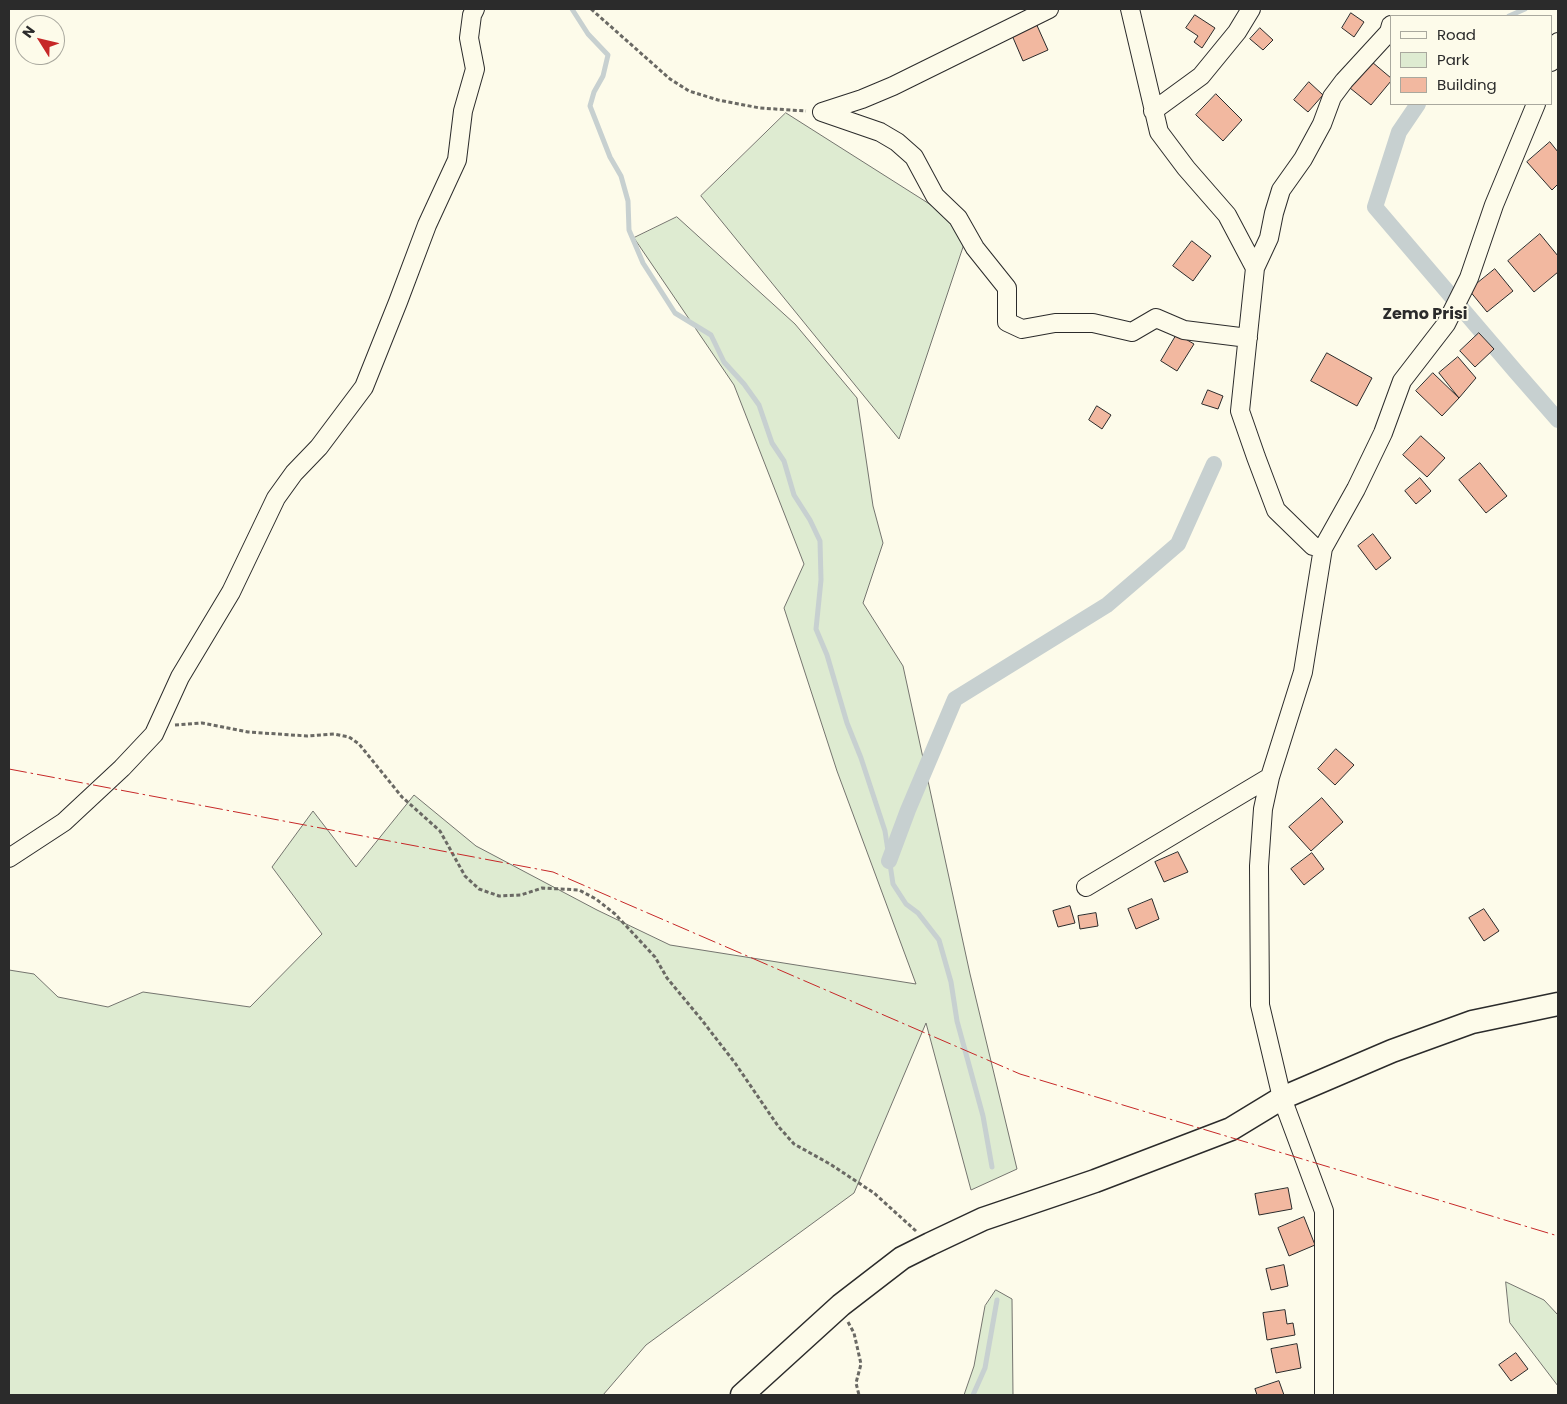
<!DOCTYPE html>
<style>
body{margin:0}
#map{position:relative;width:1567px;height:1404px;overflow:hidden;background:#fdfbea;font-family:Poppins,sans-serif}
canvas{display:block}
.frame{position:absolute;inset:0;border:10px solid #2b2b2b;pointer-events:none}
.legend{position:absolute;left:1390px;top:15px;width:162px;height:90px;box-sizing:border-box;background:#fdfbea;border:1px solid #a9a89e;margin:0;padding:6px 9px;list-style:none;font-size:15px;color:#2b2b2b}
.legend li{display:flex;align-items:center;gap:10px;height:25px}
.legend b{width:25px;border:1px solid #a9a89e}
.north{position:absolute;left:15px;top:15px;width:50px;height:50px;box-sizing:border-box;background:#fdfbea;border:1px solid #a9a89e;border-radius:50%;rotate:306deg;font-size:14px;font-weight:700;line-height:20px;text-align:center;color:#2b2b2b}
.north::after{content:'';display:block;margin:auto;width:18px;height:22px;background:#c62828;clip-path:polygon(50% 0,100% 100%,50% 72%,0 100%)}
</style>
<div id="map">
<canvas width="1567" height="1404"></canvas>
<div class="frame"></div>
<ul class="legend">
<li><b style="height:6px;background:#fdfbea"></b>Road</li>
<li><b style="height:14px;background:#deebd1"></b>Park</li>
<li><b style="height:14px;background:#f2b8a0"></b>Building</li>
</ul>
<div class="north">N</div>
</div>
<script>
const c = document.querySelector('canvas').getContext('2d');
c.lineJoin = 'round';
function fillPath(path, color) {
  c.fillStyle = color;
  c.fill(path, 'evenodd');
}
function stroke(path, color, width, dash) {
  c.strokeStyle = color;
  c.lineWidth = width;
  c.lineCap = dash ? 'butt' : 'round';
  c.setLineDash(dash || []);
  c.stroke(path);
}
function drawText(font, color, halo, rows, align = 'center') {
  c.font = font + ' Poppins,sans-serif';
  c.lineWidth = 4;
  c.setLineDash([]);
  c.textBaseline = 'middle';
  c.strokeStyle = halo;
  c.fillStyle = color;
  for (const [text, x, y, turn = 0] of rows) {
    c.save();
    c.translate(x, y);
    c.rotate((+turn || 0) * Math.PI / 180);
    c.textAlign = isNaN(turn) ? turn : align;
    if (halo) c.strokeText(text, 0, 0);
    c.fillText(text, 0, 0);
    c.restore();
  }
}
const green = new Path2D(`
 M786 113 969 229 899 439 701 196Z
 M677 217 795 324 857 398 873 506 883 543 863 603 903 666 970 974 1017 1169 971 1190 926 1023 854 1193 646 1345 603 1395H9V970L34 974 58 997 108 1007 143 992 250 1007 322 934 272 867 313 811 356 867 414 795 476 846 597 910 670 945 916 984 837 771 784 608 804 564 734 385 634 238Z
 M1506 1282 1544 1300 1558 1315V1386L1510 1323Z
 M996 1290 1012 1299 1013 1395H964L974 1366 985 1306Z`);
fillPath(green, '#deebd1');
stroke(green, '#74746e', 1);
stroke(new Path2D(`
 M572 9 588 34 608 55 603 76 594 92 590 106 610 157 621 176 628 201 629 230 643 263 675 313 711 335 724 362 744 384 759 405 772 443 784 461 794 495 810 520 820 541 821 580 816 629 827 655 847 723 861 758 885 831 893 884 906 904 918 913 939 940 951 982 957 1021 983 1116 992 1167
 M1509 16 1525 9
 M973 1395 985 1368 997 1300`), '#c7d0d0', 5);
stroke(new Path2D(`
 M1418 104 1399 132 1375 207 1516 372 1558 420
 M889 861 908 810 955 699 1107 605 1178 544 1214 464`), '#c7d0d0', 16);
const building = new Path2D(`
 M1351 13 1364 22 1354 37 1342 28Z
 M1195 15 1215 28 1202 48 1194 42 1198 36 1186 28Z
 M1035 21 1048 50 1023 61 1011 33Z
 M1260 28 1273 40 1263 50 1250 39Z
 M1372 62 1391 78V81L1371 105 1350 88Z
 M1309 82 1323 95 1308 112 1294 100Z
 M1216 94 1242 120 1223 141 1196 115Z
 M1550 142 1558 152V184L1552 190 1527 162Z
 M1540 234 1558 256V272L1534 292 1508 261Z
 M1192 241 1211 256 1193 281 1173 266Z
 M1495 269 1513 291 1487 312 1469 290Z
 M1479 333 1494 349 1475 367 1460 351Z
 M1177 334 1194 344 1177 371 1161 361Z
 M1327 353 1372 378 1357 406 1311 381Z
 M1458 357 1476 378 1459 398 1439 373Z
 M1433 373 1459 398 1442 416 1416 391Z
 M1208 390 1223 396 1218 409 1202 404Z
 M1097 406 1111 415 1102 429 1089 420Z
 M1421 436 1445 458 1427 477 1403 455Z
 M1480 463 1507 496 1486 513 1459 480Z
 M1420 478 1431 491 1416 504 1405 491Z
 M1373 534 1391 558 1376 570 1358 546Z
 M1336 749 1354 765 1335 785 1318 769Z
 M1322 798 1343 822 1311 851 1289 827Z
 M1178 852 1188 872 1164 882 1155 862Z
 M1312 853 1324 869 1304 885 1291 869Z
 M1152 899 1159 919 1136 929 1128 909Z
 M1070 906 1075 923 1058 927 1053 911Z
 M1484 909 1499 931 1484 941 1469 918Z
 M1096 913 1098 926 1080 929 1078 916Z
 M1288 1188 1292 1209 1259 1215 1255 1194Z
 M1304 1217 1315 1245 1289 1256 1278 1228Z
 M1284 1265 1288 1286 1271 1290 1266 1269Z
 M1285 1310 1287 1324 1293 1323 1295 1335 1267 1340 1263 1313Z
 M1297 1344 1301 1368 1276 1373 1271 1349Z
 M1516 1353 1528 1369 1511 1381 1499 1365Z
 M1279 1381 1284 1395H1257L1255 1389Z`);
fillPath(building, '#f2b8a0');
stroke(building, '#2b2b2b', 1);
const minor = new Path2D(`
 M1130 9 1159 132 1186 168 1227 215 1255 268 1240 411 1256 457 1276 510 1313 546 1323 548
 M1551 62 1558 42
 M1153 111 1201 76 1237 32 1251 9
 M822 112 880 132 897 142 914 157 935 196 958 218 975 248 1007 288V322L1022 329 1055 323H1093L1132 332 1156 318 1184 330 1248 338
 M822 112 862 99 893 86 1049 9
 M1255 268 1269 238 1274 213 1281 190 1303 159 1322 124 1332 97 1344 81 1389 32 1391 25
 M9 858 64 822 122 768 154 734 180 677 231 592 276 498 294 473 319 447 364 387 398 302 427 225 457 160 463 111 475 69 469 38 472 15 475 9
 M1086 887 1270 777
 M1324 1395V1211L1282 1098 1260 1005 1259 866 1263 809 1270 777 1303 672 1323 548 1356 489 1383 433 1402 381 1446 324 1469 278 1494 205 1536 104`);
const major = new Path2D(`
 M742 1395 841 1305 902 1258 930 1244 983 1219 1095 1181 1231 1129 1282 1098 1392 1051 1472 1022 1558 1004`);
stroke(minor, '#2b2b2b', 20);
stroke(major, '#2b2b2b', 25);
stroke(new Path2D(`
 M591 9 670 79 689 91 718 100 760 108 806 111
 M175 725 202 723 248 732 307 736 334 734 349 737 359 744 402 797 440 831 465 876 479 889 499 896 521 895 542 888 579 890 596 899 615 914 655 957 667 978 701 1019 735 1063 778 1126 794 1144 830 1164 874 1193 916 1231
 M848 1322 854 1333 861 1364 856 1383 859 1395`), '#6a6964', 3, [4, 2.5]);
stroke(minor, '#fdfbea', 18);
stroke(major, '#fdfbea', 22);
stroke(new Path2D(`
 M9 769 553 872 1020 1074 1558 1236`), '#c62828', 1, [18, 4, 2.5, 4]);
drawText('bold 16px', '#2b2b2b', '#fdfbea', [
 ["Zemo Prisi",1425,315]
]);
</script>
